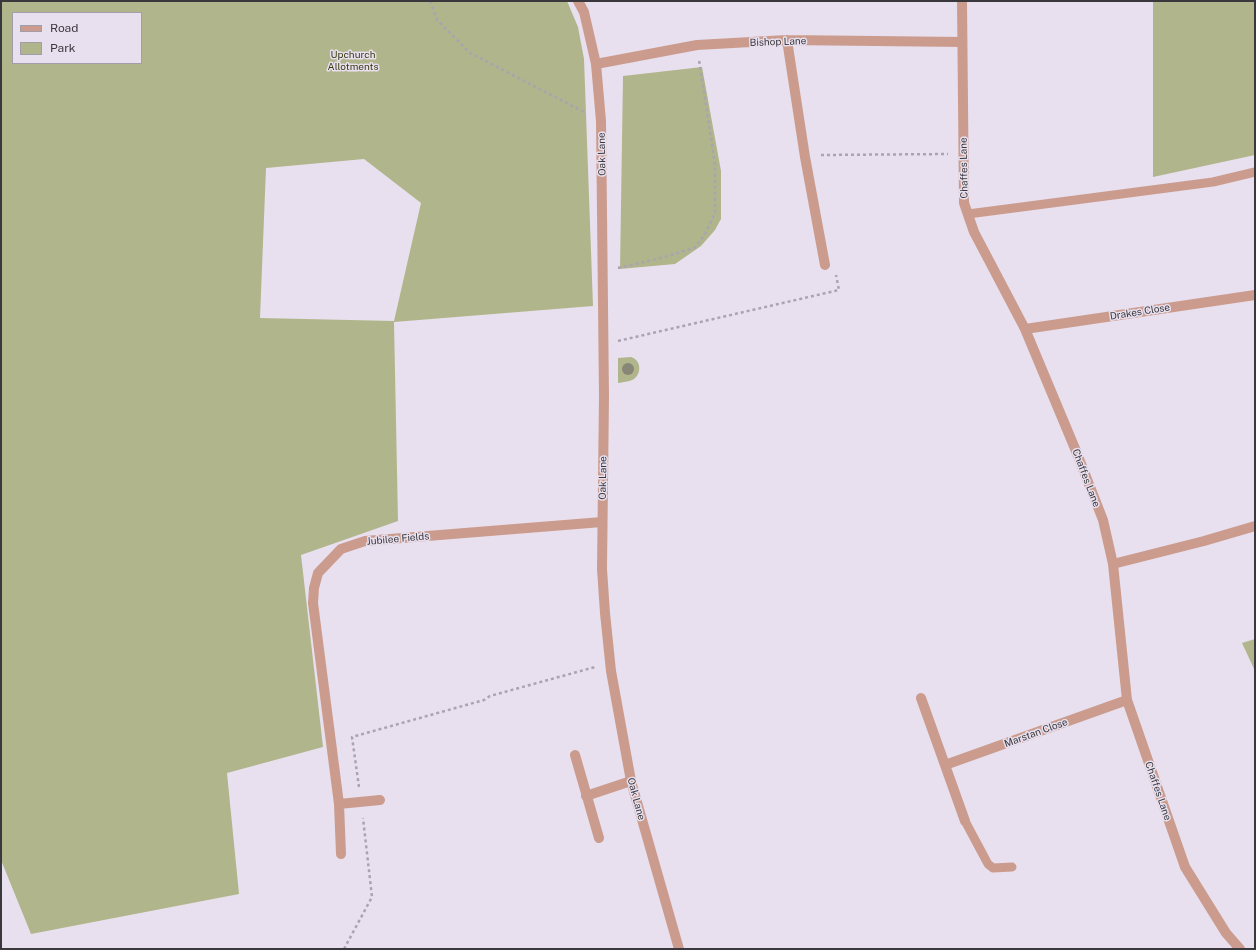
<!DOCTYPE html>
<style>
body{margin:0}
#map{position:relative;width:1256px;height:950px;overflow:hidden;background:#e8e0ef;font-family:"Public Sans",sans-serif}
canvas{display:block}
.frame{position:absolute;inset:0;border:2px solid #3a383d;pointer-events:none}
.legend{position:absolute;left:12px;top:12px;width:130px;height:52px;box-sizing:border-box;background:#e8e0ef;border:1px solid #a29da8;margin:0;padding:5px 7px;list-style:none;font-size:12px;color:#3a383d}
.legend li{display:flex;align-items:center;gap:8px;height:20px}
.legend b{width:20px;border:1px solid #a29da8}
</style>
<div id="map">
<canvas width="1256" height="950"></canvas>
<div class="frame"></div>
<ul class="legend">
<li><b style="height:5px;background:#cb9c8e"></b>Road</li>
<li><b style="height:11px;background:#b1b58b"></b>Park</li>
</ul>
</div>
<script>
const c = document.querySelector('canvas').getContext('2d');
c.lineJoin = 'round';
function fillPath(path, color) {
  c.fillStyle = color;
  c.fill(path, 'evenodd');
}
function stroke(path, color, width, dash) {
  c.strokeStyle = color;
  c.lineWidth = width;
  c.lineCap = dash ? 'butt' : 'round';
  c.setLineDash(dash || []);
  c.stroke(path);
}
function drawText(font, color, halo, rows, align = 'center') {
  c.font = font + ' "Public Sans",sans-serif';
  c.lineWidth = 3;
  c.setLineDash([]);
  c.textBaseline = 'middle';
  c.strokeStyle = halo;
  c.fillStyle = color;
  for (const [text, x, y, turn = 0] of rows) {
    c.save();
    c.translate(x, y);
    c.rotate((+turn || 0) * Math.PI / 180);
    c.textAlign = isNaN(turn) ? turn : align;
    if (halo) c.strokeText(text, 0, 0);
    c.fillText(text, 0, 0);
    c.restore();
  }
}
fillPath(new Path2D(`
 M1 1H567L578 27 584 59 593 306 394 322 398 521 301 555 323 747 227 773 239 894 31 934 1 860ZM13 13H141V63H13ZM364 159 421 203 394 321 260 318 266 168Z
 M1153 1H1255V155L1153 177Z
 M702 67 721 171V219L715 230 701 246 675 264 620 269 623 76Z
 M631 357C641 360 642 373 634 379 629 382 623 382 618 383V358Z
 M1255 639V671L1242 643Z`), '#b1b58b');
stroke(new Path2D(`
 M430 1 437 20 470 53 584 112
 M821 155 948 154
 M618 268 661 258 694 248 704 236 715 213V164L699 60
 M618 341 839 290 836 275
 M359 787 352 737 484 700 490 696 595 667
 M344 949 372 897 363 818`), '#aaa4af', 2.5, [3, 3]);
stroke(new Path2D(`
 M968 214 1213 182 1255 172
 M965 821 988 864 993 868 1012 867`), '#cb9c8e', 9);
stroke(new Path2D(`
 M962 1 964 203 974 232 1025 329 1076 451 1103 520 1113 564 1127 700 1185 867 1226 933 1240 949
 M787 40 805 157 825 265
 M596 64 697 45 787 40 962 42
 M1025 329 1255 295
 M1113 564 1204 541 1255 526
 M921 698 965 821
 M575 755 599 838
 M945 765 1127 700
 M586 796 631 781
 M339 804 380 800
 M341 854 339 804 313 603 314 588 318 573 341 549 365 541 602 522`), '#cb9c8e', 10);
stroke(new Path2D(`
 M578 1 584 12 596 64 601 121 604 396 602 569 605 613 611 671 631 781 679 949`), '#cb9c8e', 10);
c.fillStyle = '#888676';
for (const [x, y] of [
 [628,369]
]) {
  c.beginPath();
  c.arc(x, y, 6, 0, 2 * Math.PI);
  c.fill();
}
drawText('10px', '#3a383d', '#e8e0ef', [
 ["Bishop Lane",778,42,-2],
 ["Oak Lane",602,154,-91],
 ["Chaffes Lane",964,168,-91],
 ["Drakes Close",1140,312,-9],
 ["Oak Lane",603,478,-89],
 ["Chaffes Lane",1086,478,69],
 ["Jubilee Fields",398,539,-5],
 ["Marstan Close",1036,733,-20],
 ["Chaffes Lane",1158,791,71],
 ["Oak Lane",636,799,75]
]);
drawText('10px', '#3a3c13', '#e8e0ef', [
 ["Upchurch",353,55],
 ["Allotments",353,67]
]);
</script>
